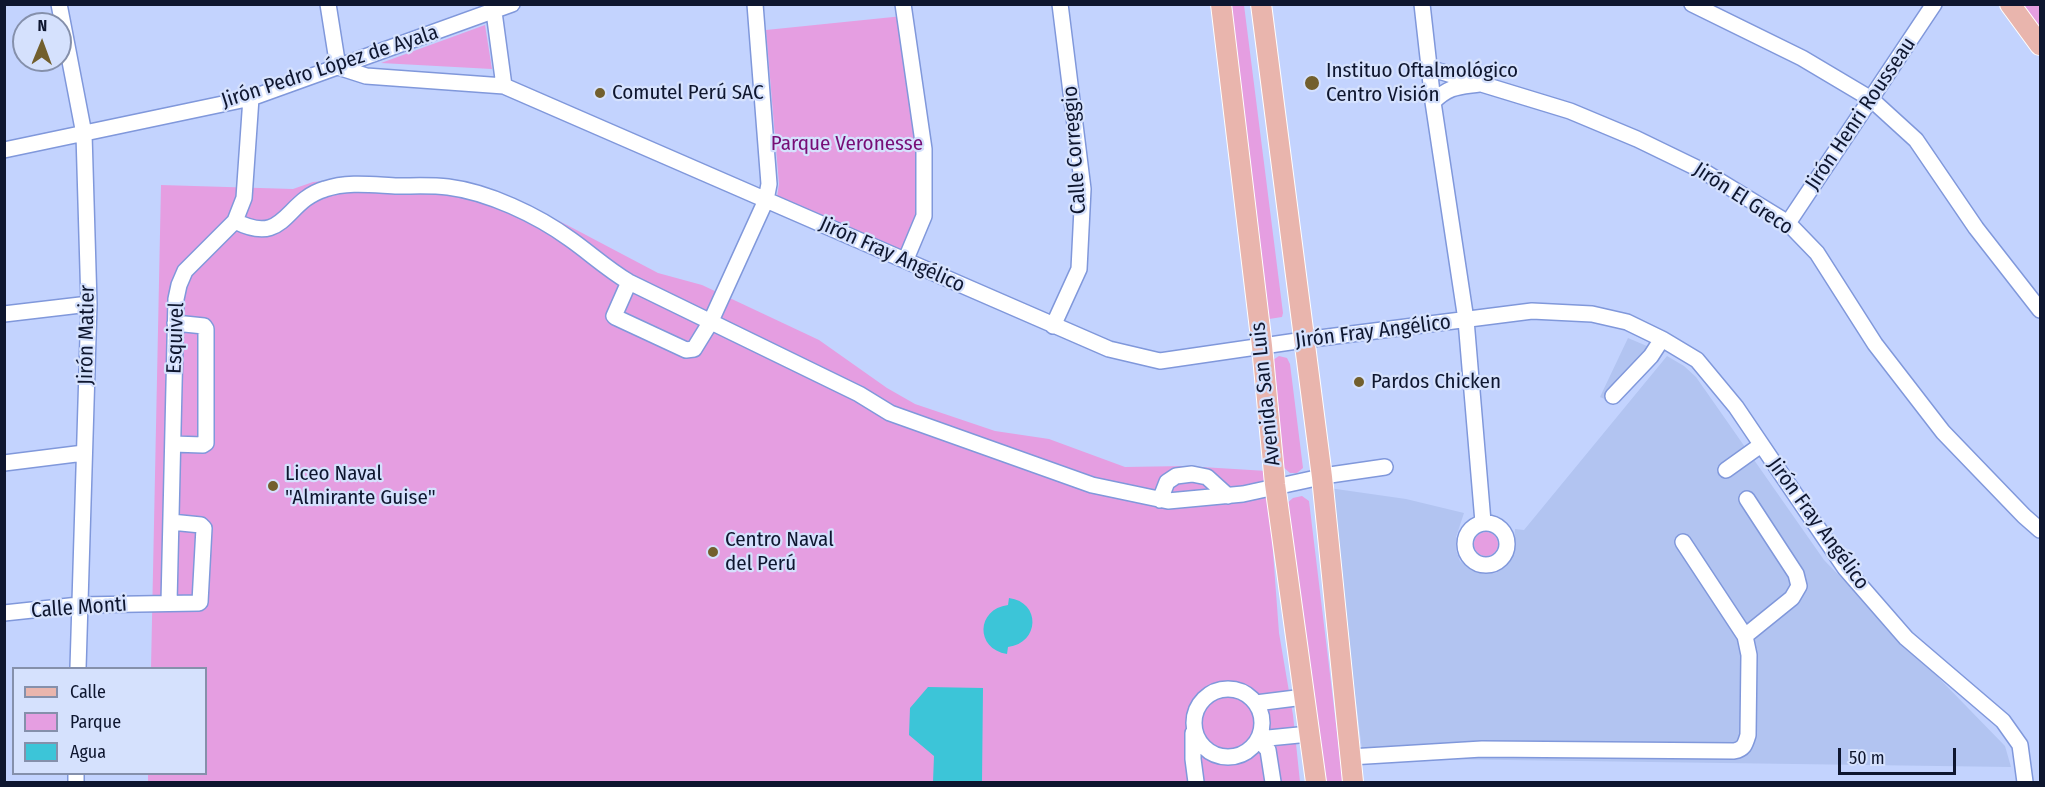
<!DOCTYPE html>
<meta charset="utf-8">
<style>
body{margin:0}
#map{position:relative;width:2045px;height:787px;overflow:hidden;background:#c3d3fe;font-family:"Fira Sans Condensed",sans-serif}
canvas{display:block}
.frame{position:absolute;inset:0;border:6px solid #0e162f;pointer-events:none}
.legend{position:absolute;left:12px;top:667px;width:195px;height:108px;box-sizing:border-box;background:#d5e1fd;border:2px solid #8590ab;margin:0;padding:8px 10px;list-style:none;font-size:18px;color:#0e162f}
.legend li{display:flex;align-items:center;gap:12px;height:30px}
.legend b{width:30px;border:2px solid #8590ab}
.north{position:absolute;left:12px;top:12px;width:60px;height:60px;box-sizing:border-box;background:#d5e1fd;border:2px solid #8590ab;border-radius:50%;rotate:1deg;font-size:16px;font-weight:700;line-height:24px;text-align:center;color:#0e162f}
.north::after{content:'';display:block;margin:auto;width:21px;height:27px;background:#725f2d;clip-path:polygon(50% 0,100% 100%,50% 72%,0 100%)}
.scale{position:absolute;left:1838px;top:748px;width:118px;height:27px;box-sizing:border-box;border:3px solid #0e162f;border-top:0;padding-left:8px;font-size:18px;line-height:21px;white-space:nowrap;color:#0e162f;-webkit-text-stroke:4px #d5e1fd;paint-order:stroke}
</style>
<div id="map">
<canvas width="2045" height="787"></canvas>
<div class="frame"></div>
<ul class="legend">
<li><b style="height:8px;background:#e9b5ad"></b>Calle</li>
<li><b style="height:16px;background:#e59ee1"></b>Parque</li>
<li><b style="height:16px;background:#3cc5d8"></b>Agua</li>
</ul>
<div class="north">N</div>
<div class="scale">50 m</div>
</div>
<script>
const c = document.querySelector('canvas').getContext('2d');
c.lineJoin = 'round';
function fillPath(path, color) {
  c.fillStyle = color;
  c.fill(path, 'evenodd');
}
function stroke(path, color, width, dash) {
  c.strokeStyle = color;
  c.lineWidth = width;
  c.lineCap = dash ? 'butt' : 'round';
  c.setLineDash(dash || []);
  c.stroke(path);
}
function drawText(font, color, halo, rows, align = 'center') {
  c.font = font + ' "Fira Sans Condensed",sans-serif';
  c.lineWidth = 4.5;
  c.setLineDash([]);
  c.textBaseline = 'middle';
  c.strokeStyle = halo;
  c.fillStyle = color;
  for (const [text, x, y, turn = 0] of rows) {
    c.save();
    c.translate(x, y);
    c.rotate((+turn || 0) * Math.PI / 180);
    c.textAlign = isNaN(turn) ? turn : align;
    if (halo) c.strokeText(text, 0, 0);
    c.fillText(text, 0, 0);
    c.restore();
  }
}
fillPath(new Path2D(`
 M1628 338 1661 352 1616 404 1600 397Z
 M1667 356 1684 366 1696 377 1824 560 2005 746 2011 767 1363 758 1329 488 1406 499 1464 513 1456 537V550L1460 561 1471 570 1484 574 1496 573 1506 566 1513 553 1515 529 1524 530Z`), '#b2c4f1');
fillPath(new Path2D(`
 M1227 5H1244L1283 313 1282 317 1269 319 1265 315Z
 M2020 5H2040V28Z
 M903 16 918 150 919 214 903 251 777 197 779 184 766 30Z
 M485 25 492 69 381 63Z
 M347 179 522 203 567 225 658 273 702 285 819 340 887 388 915 404 995 431 1049 439 1125 467 1185 466 1267 471 1279 633 1293 715 1300 782H148V774H206V668H151L161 185 293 189 313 182Z
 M1279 356 1287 358 1290 364 1303 468 1297 473H1290L1282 466 1273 360Z
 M1302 496 1309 501 1343 782H1322L1286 504 1293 498Z
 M1474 544a12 12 0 1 1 24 0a12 12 0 1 1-24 0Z`), '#e59ee1');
fillPath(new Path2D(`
 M1009 598C1041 602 1040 643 1008 647L1007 654C975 649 976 609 1008 605Z
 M928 687 983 688 982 782H933L934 756 909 735 910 708Z`), '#3cc5d8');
const minor = new Path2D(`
 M59 4 84 134 89 304 78 668
 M328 4 338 67 366 76 504 86 1109 349 1160 361 1304 340 1532 311 1592 314 1627 322 1662 339 1697 360 1736 407 1845 568 1906 638 2003 721 2020 745 2025 782
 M903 4 924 149V216L906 259
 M1422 4 1433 102 1466 320 1483 522
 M1692 4 1802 58 1871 99 1916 140 1976 228 2040 310
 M494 12 504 86
 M1429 68 1570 111 1637 139 1703 171 1788 223 1817 253 1875 344 1943 432 2024 516 2040 530
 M1433 102C1449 86 1458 87 1479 84
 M4 150 251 98 512 4
 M235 221C286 247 284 201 325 189 348 181 374 185 398 186 414 186 432 185 448 187 488 192 537 215 570 239 590 253 607 269 629 282L859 394 890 413 1092 485 1168 501 1243 494 1330 475 1385 467
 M1788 223 1934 4
 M629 282 614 316 615 317 686 350 694 349 710 323 766 200 769 184 755 4
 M4 314 89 304
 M1053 326 1079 269 1083 189 1060 4
 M1613 396 1651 356 1662 339
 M173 444 203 445 206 443V329L204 326 175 323
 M4 463 84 453
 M1726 470 1761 445
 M1160 500 1167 482 1176 476 1192 474 1207 477 1228 496
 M1465 544a21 21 0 1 1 42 0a21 21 0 1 1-42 0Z
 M169 603 176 299 179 285 185 271 235 221 244 198 251 98
 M4 613 79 605 199 603 200 602 204 528 201 525 171 522
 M1745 636 1792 598 1799 586 1796 574 1747 499
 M1194 723a34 34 0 1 1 68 0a34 34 0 1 1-68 0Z
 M1256 703 1304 697
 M1193 733V759L1196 782
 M1258 739 1309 734
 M1258 739 1268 750 1273 782
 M1350 757 1482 749 1734 751C1744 749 1745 745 1748 735L1749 655 1745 636 1683 542
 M76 782V774`);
const major = new Path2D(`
 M1221 4 1262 346 1275 484 1316 782
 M1261 4 1322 477 1353 782
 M2010 4 2040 45`);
stroke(minor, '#8098db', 18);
stroke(major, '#fff', 22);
stroke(minor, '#fff', 15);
stroke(major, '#e9b5ad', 20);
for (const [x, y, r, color] of [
 [1312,83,8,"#725f2d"],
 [600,93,6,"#725f2d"],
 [1359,382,6,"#725f2d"],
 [273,486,6,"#725f2d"],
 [713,552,6,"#725f2d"]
]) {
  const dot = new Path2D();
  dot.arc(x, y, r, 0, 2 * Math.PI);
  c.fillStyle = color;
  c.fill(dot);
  stroke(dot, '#d5e1fd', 2);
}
drawText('21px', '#0e162f', '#d5e1fd', [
 ["Jirón Pedro López de Ayala",330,67,-18],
 ["Jirón Henri Rousseau",1861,114,-56],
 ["Calle Correggio",1075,150,-94],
 ["Jirón El Greco",1743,199,33],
 ["Jirón Fray Angélico",892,255,24],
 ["Jirón Fray Angélico",1373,332,-7],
 ["Jirón Matier",87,335,-89],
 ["Esquivel",176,338,-88],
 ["Avenida San Luis",1266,394,-96],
 ["Jirón Fray Angélico",1818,524,54],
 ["Calle Monti",79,608,-4]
]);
drawText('21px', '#0e162f', '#d5e1fd', [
 ["Instituo Oftalmológico",1326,71],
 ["Centro Visión",1326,95],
 ["Comutel Perú SAC",612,93],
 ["Pardos Chicken",1371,382],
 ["Liceo Naval",285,474],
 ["\"Almirante Guise\"",285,498],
 ["Centro Naval",725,540],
 ["del Perú",725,564]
], 'left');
drawText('21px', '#770d76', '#d5e1fd', [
 ["Parque Veronesse",847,144]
]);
</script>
